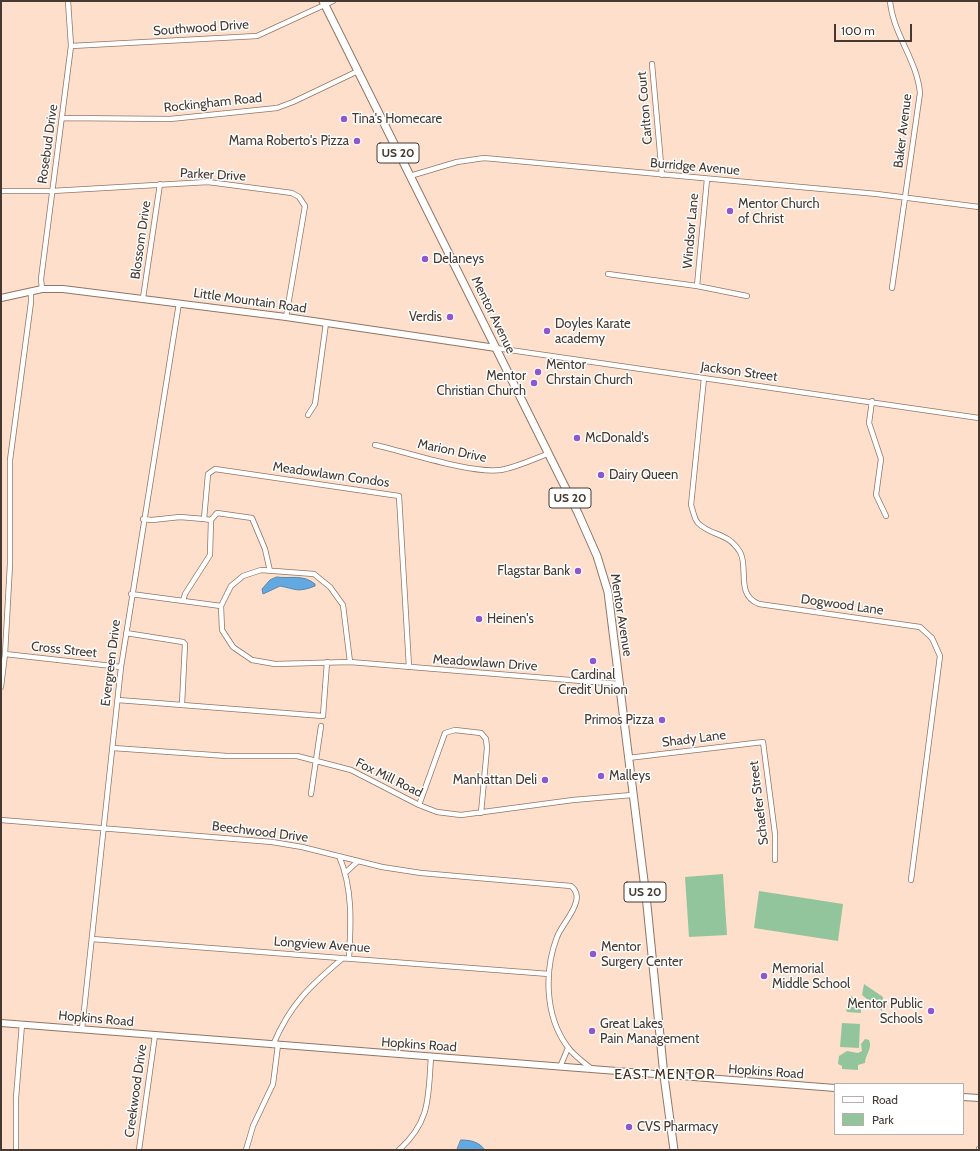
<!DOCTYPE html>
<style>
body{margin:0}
#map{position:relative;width:980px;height:1151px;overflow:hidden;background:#fedfcb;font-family:Cabin,sans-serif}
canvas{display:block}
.frame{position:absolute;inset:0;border:2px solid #453931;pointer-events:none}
.legend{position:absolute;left:834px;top:1083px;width:130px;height:52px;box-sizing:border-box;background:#fff;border:1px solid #b5b0ad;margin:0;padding:5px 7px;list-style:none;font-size:12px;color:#453931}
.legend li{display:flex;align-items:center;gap:8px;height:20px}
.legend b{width:20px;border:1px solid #b5b0ad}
.scale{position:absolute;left:834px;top:24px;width:78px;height:18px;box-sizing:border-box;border:2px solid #453931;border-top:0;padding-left:5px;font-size:12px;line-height:14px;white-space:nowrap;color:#453931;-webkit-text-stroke:3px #fff;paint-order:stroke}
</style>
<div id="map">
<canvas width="980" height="1151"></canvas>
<div class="frame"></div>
<ul class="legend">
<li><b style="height:5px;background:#fff"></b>Road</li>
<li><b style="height:11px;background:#93c59d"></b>Park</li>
</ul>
<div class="scale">100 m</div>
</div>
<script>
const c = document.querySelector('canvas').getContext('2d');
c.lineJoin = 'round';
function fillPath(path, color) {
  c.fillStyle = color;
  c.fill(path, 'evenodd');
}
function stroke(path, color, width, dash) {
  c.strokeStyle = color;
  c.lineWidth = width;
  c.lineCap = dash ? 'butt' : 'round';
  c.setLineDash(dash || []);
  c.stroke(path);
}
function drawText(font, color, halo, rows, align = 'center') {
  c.font = font + ' Cabin,sans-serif';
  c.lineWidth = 3;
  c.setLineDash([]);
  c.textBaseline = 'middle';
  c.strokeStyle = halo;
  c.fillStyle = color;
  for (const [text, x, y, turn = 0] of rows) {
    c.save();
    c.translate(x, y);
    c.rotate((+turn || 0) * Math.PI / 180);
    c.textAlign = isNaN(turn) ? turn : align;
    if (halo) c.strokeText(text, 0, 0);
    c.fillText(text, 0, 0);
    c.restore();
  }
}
fillPath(new Path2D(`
 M723 874 727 935 689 937 685 877Z
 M759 891 843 904 838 941 754 928Z
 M864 984 883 997 882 1011 862 995Z
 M851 996 861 1004V1013L847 1012 846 1010Z
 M842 1023 860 1024 859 1048 840 1047Z
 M865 1039 869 1040C873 1048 865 1055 865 1063L858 1065V1070L842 1069V1066L838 1064 839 1056 847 1051 858 1053 862 1051 861 1044Z`), '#93c59d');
const water = new Path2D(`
 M277 577C291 579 303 574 315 584V586C297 593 296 589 280 586L263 594 262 589 270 580Z
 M461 1140C471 1140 479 1142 485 1150H457Z`);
fillPath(water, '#62a8e1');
stroke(water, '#5987ac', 1);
const street = new Path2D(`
 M890 1C893 34 917 60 920 93L892 288
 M71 46 257 36 333 1
 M652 64 662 175
 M63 118 170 119 277 108 293 102 358 71
 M410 176 457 162 484 158 877 194 979 207
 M1 191H52L208 182 292 193 299 197 305 206 286 317
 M608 274 697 286 747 296
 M697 286 707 179
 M42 289 41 279 71 46 68 1
 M143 298 160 184
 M496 348 979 418
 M704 378 691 505C693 510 694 519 698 523 712 537 727 531 740 552 749 567 735 595 759 604L920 627 932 638 940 656 911 880
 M872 401 869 423 881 459 876 495 886 516
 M308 415 315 404 326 323
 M375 445C407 452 471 474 501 470 517 467 532 460 547 454
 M143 519 152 520 180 517 204 519
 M211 520 217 513 252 518 265 549 270 571
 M131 594 221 606
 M183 601 185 594 210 555 211 520 204 519 208 474 215 469 399 496 409 667
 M126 633 183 642 185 644 182 704
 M5 654 121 667
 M350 662 343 605 330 587 314 574 261 570 243 576 231 586 221 606 222 630 233 647 252 660 275 664 350 662 619 684
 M1 687 5 654 10 564V460L31 302V291
 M118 700 323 716 327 662
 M113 748 227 756H297L351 770 419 805 437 812 461 815 573 800 632 795
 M628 758 763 742 775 834V860
 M311 794 321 726
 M419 805 445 733 455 730 481 733 486 739 487 748 481 813
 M1 820 272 842 302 847 382 867 421 873 571 886C576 890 578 895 576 902 573 914 562 925 557 937 544 971 545 1016 567 1046 573 1055 583 1062 592 1069
 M339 856C353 888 351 924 349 958
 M345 873 358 861
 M92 939 549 974
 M82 1029 121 667 179 303
 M273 1045C290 1004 311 985 343 958
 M560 1067 568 1048
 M16 1150V1098L22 1024
 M139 1150 155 1035
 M246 1150 253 1126 273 1084 278 1045
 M399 1150C431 1121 428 1097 431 1057
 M979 1150V1149`);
const secondary = new Path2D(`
 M1 298 42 289H63L286 317 496 348
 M1 1023 835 1088
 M963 1097 979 1098`);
const primary = new Path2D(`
 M323 1 578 513 597 556 608 592 647 905 664 1076 674 1150`);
stroke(street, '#917564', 6);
stroke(secondary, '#917564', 8);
stroke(primary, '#917564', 9);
stroke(street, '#fff', 4.5);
stroke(secondary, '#fff', 6);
stroke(primary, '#fff', 7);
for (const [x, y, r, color] of [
 [344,119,4,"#9155cc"],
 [357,141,4,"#9155cc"],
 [730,211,4,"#9155cc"],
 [425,259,4,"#9155cc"],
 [450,317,4,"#9155cc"],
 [547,331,4,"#9155cc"],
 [538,372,4,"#9155cc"],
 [534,383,4,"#9155cc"],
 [577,438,4,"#9155cc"],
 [601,475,4,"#9155cc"],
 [578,571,4,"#9155cc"],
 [479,619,4,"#9155cc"],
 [593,661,4,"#9155cc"],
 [662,720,4,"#9155cc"],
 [601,776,4,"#9155cc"],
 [545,780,4,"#9155cc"],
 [593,954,4,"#9155cc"],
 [764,976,4,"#9155cc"],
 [931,1011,4,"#9155cc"],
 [592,1031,4,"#9155cc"],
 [629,1127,4,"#9155cc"]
]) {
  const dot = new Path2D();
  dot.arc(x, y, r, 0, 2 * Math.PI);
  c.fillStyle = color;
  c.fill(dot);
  stroke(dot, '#fff', 1.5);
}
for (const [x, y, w] of [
 [398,153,42],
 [570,498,42],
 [645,892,42]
]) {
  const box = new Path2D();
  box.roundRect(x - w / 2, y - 10, w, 20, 3);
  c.fillStyle = '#fff';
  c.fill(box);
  stroke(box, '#453931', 1);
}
drawText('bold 12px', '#453931', null, [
 ["US 20",398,153],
 ["US 20",570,498],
 ["US 20",645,892]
]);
drawText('13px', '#453931', '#fff', [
 ["Southwood Drive",201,28,-4],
 ["Rockingham Road",213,103,-6],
 ["Carlton Court",645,108,-95],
 ["Baker Avenue",903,131,-83],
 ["Rosebud Drive",48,144,-82],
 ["Burridge Avenue",695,167,5],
 ["Parker Drive",213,175,3],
 ["Windsor Lane",691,231,-85],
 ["Blossom Drive",141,240,-82],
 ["Little Mountain Road",250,301,8],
 ["Mentor Avenue",493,315,64],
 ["Jackson Street",739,372,8],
 ["Marion Drive",452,451,12],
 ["Meadowlawn Condos",331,475,8],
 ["Dogwood Lane",842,605,8],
 ["Mentor Avenue",621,615,81],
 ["Cross Street",64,650,6],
 ["Evergreen Drive",111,663,-83],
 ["Meadowlawn Drive",485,663,4],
 ["Shady Lane",694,739,-7],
 ["Fox Mill Road",389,778,26],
 ["Schaefer Street",759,803,-97],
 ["Beechwood Drive",260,832,7],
 ["Longview Avenue",322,945,4],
 ["Hopkins Road",96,1019,5],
 ["Hopkins Road",419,1045,4],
 ["Hopkins Road",766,1072,4],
 ["Creekwood Drive",136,1091,-82]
]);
drawText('13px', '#453931', '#fff', [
 ["Tina's Homecare",352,119],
 ["Mama Roberto's Pizza",349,141,"right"],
 ["Mentor Church",738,204],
 ["of Christ",738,219],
 ["Delaneys",433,259],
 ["Verdis",442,317,"right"],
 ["Doyles Karate",555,324],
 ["academy",555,339],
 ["Mentor",546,365],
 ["Chrstain Church",546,380],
 ["Mentor",526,376,"right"],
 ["Christian Church",526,391,"right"],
 ["McDonald's",585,438],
 ["Dairy Queen",609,475],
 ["Flagstar Bank",570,571,"right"],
 ["Heinen's",487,619],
 ["Cardinal",593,675,"center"],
 ["Credit Union",593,690,"center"],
 ["Primos Pizza",654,720,"right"],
 ["Malleys",609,776],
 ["Manhattan Deli",537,780,"right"],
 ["Mentor",601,947],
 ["Surgery Center",601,962],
 ["Memorial",772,969],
 ["Middle School",772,984],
 ["Mentor Public",923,1004,"right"],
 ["Schools",923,1019,"right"],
 ["Great Lakes",600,1024],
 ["Pain Management",600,1039],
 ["CVS Pharmacy",637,1127]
], 'left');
c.letterSpacing = '1px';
drawText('14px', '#472f1f', '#fff', [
 ["EAST MENTOR",665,1075]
]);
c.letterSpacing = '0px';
</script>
